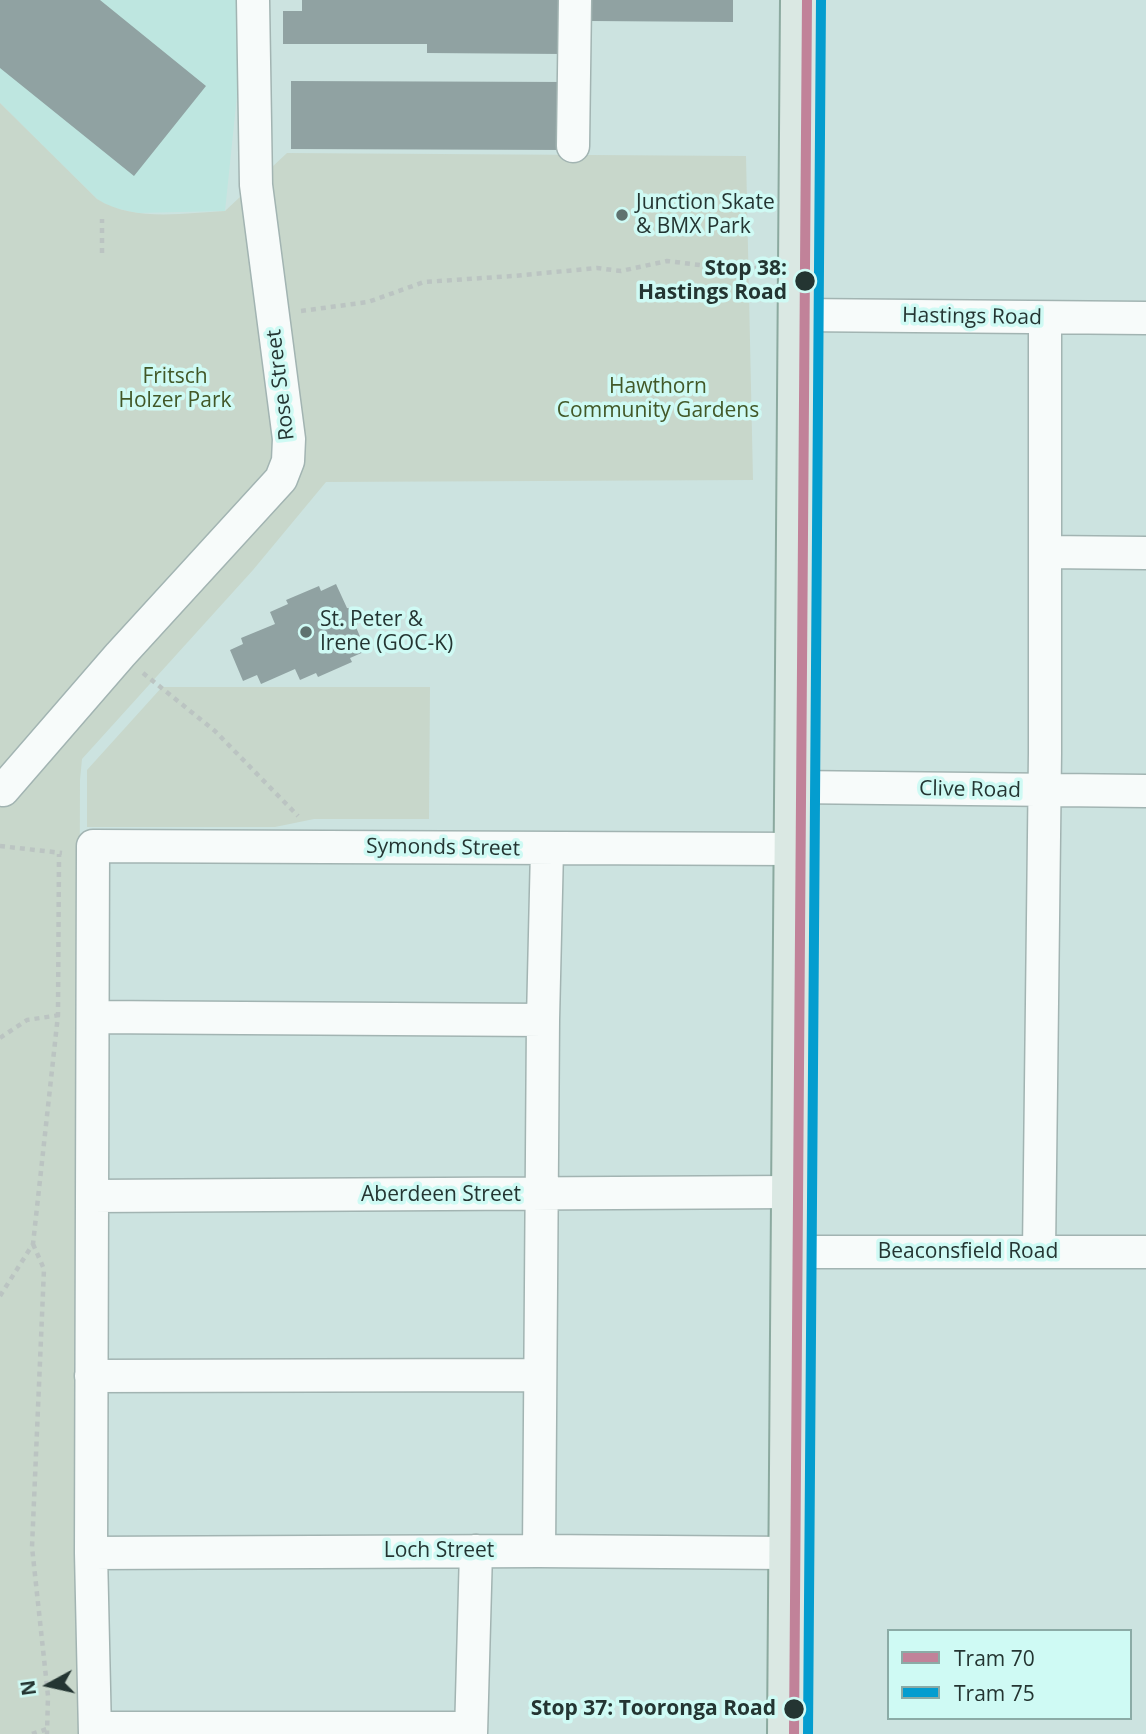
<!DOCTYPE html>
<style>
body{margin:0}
#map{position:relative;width:1146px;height:1734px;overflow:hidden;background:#cce3e0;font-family:"Open Sans",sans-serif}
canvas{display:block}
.legend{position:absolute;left:887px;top:1629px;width:245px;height:91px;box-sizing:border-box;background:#cffaf4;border:2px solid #8baba6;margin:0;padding:9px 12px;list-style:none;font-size:21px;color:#243532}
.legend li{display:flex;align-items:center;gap:14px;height:35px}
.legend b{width:35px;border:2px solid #8baba6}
.north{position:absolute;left:14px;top:1650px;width:70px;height:70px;-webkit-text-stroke:5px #cffaf4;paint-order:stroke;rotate:262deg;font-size:19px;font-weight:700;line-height:28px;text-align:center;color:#243532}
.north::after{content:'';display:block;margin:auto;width:24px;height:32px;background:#243532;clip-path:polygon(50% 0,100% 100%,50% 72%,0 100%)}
</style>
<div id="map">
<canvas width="1146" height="1734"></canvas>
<ul class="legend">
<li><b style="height:9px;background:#c18299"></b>Tram 70</li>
<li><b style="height:9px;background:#049dcf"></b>Tram 75</li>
</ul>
<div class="north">N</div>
</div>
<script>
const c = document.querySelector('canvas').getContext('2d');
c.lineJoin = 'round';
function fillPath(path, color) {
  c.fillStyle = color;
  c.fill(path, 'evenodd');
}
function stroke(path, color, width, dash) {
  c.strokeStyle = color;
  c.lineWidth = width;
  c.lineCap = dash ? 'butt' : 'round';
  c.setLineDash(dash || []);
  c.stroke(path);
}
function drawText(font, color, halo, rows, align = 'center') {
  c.font = font + ' "Open Sans",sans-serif';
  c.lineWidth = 7;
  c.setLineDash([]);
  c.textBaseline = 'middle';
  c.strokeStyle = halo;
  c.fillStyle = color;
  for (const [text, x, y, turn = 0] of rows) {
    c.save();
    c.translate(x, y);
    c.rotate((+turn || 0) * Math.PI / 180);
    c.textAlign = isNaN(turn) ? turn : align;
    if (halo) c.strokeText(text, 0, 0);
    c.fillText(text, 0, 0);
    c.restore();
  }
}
fillPath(new Path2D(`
 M0 0H247L225 211 137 213 110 207 97 199 0 103Z`), '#bee6e0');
fillPath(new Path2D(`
 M0 103 97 199C133 222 184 213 225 211L287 153 746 156 753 480 326 482 253 570 82 759 80 780 78 1357 82 1734H0Z
 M162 687H430L429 819H314L275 827H87V770Z`), '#c8d7cb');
fillPath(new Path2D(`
 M0 0H100L206 86 134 176 0 68Z
 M302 0H562V54L427 53V44H283V11H302Z
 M591 0H733V22L591 21Z
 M291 81 568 82 567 150 291 149Z
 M336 584 347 608 354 609 359 613 360 619 356 627 366 651 350 658 352 662 318 677 316 673 300 680 295 669 261 684 257 675 243 681 230 650 243 644 241 638 275 624 270 612 288 604 286 600 319 586 321 591Z`), '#90a2a2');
const minor = new Path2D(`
 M573 146 575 0
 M798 315 1146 318
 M1045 552 1146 553
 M794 787 1146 791
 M3 790 120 655 281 479 288 461 289 439 256 185 253 0
 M93 1017 543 1020
 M92 1196 791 1192
 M790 1252H1146
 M1039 1252 1045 753V318
 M91 1376 540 1375
 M539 1551 543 1020 547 849
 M91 1553 539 1551 788 1553
 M95 1728H471
 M95 1734 91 1553 93 846 793 849
 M471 1734 476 1551`);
const major = new Path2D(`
 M787 1734 800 0`);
stroke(minor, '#a2b4b2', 35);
stroke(major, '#8ba99f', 42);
stroke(new Path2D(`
 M102 253V219
 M301 311 368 302 424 282 513 276 597 268 621 271 667 261 732 269 756 268
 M143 673 215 731 298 816
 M0 846 62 853
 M0 1038 27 1020 60 1015
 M33 1244 44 1269 32 1547 48 1696 47 1734
 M0 1296 33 1244 58 1015 59 854
 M32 1734 47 1729`), '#bbc4c2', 4.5, [5, 5]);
stroke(minor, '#f7fbfa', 32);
stroke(major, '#dae8e3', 38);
stroke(new Path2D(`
 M794 1734 807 0`), '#c18299', 10);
stroke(new Path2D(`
 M808 1734 821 0`), '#049dcf', 10);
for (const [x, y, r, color] of [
 [622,215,7,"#5f726f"],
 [805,281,11,"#243532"],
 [306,632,7,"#5f726f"],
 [794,1709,11,"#243532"]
]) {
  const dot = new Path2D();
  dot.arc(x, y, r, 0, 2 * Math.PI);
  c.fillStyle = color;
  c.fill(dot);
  stroke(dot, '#cffaf4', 2.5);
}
drawText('21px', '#243532', '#cffaf4', [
 ["Junction Skate",636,203],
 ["& BMX Park",636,227],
 ["St. Peter &",320,620],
 ["Irene (GOC-K)",320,644]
], 'left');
drawText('bold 21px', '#243532', '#cffaf4', [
 ["Stop 38:",787,269],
 ["Hastings Road",787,293],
 ["Stop 37: Tooronga Road",776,1709]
], 'right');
drawText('21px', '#243532', '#cffaf4', [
 ["Hastings Road",972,317,1],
 ["Rose Street",281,385,-97],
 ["Clive Road",970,790,1],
 ["Symonds Street",443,848,1],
 ["Aberdeen Street",441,1195],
 ["Beaconsfield Road",968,1252],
 ["Loch Street",439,1551]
]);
drawText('21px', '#425828', '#cffaf4', [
 ["Fritsch",175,377],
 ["Holzer Park",175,401],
 ["Hawthorn",658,387],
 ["Community Gardens",658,411]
]);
</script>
